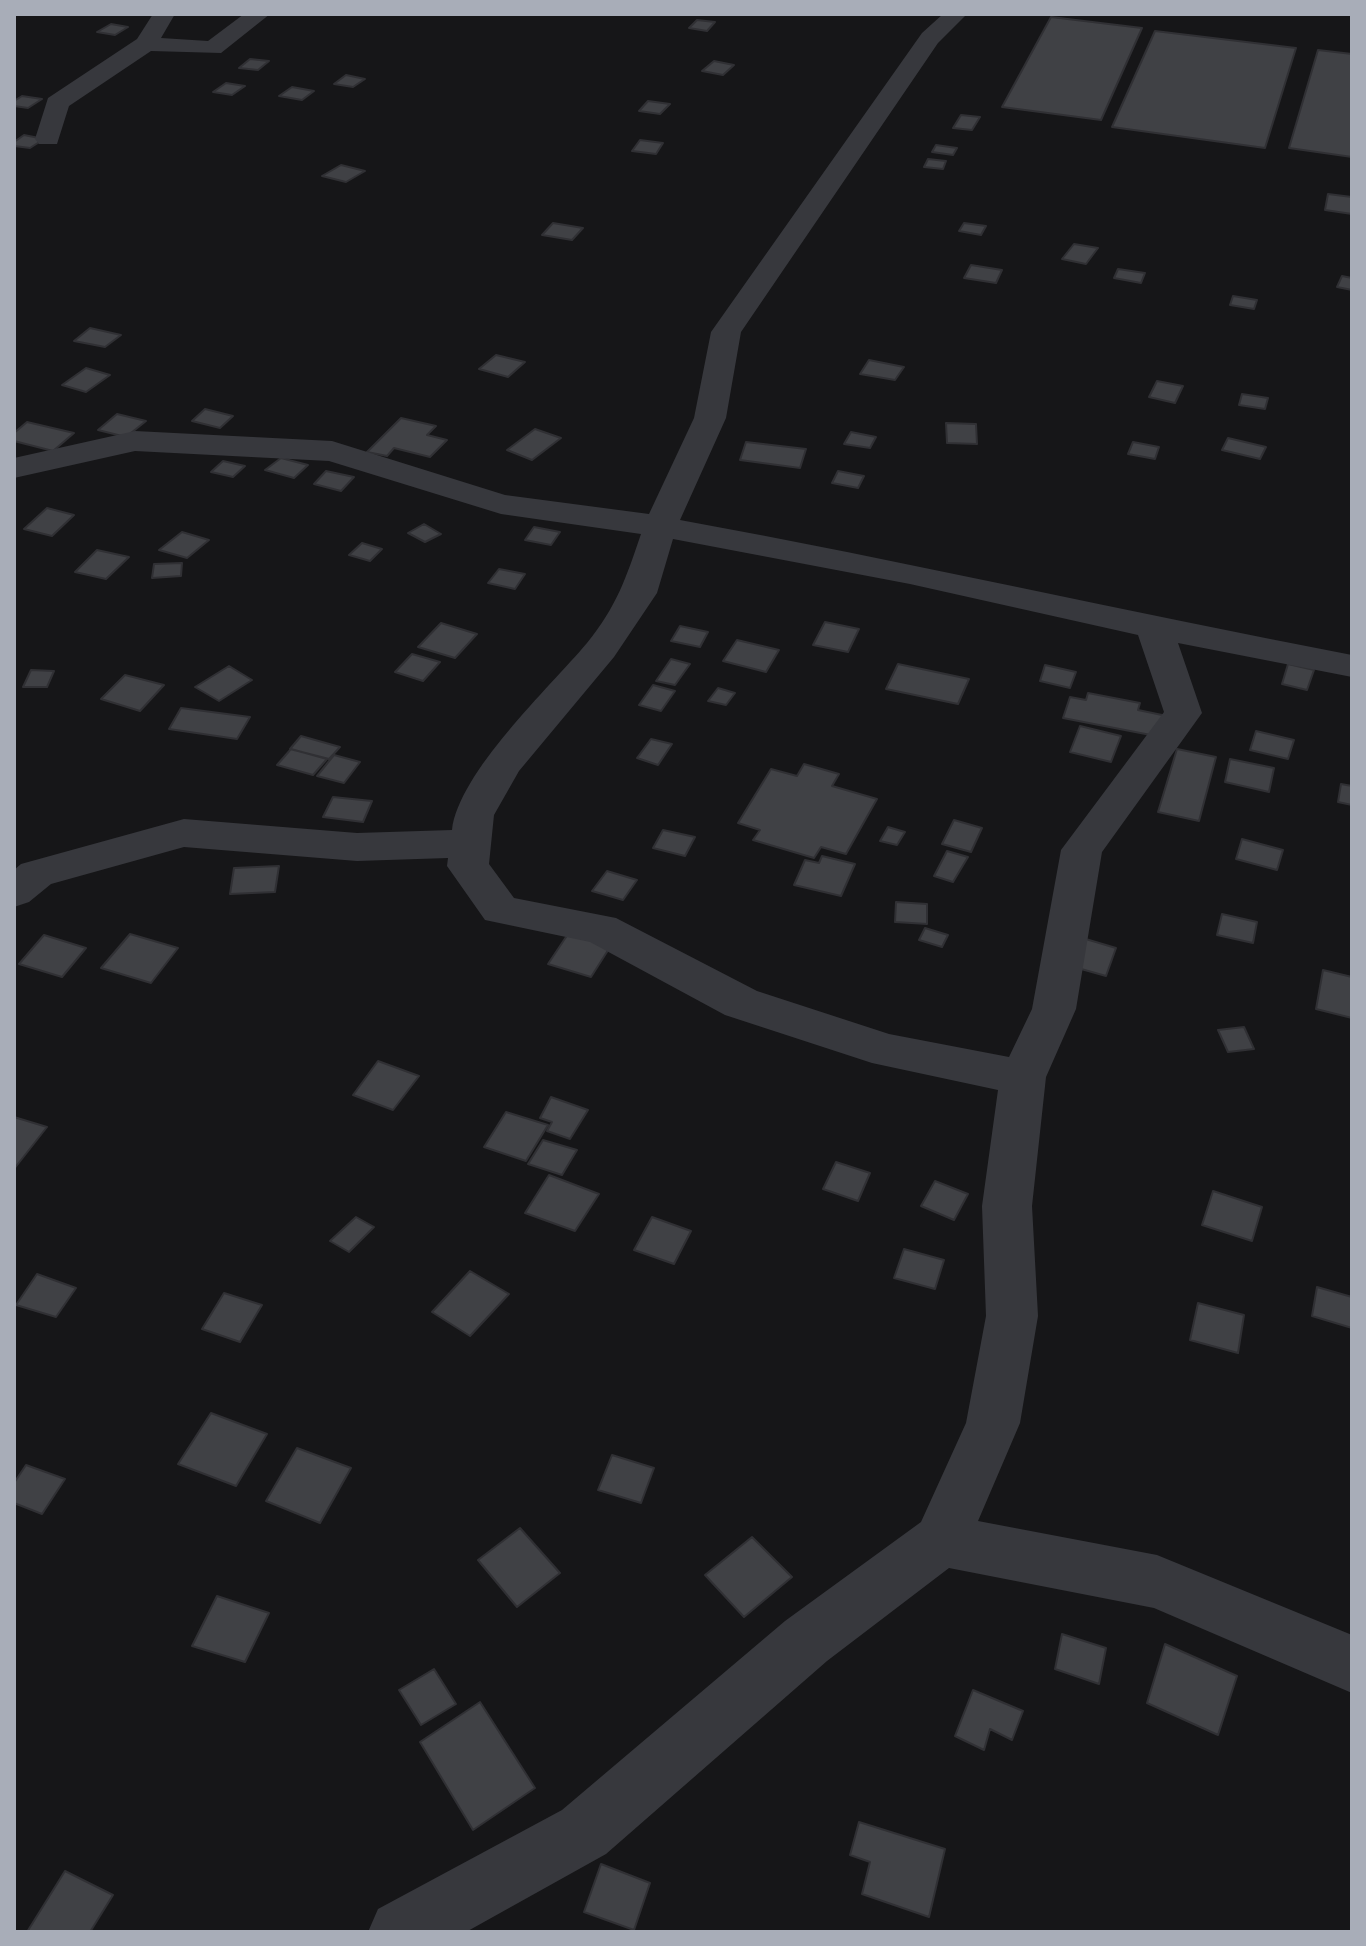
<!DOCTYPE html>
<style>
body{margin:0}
#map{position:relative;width:1366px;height:1946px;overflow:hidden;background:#161618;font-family:Inter,sans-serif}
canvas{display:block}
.frame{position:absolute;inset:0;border:16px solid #a8adb8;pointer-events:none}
</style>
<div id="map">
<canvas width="1366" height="1946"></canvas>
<div class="frame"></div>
</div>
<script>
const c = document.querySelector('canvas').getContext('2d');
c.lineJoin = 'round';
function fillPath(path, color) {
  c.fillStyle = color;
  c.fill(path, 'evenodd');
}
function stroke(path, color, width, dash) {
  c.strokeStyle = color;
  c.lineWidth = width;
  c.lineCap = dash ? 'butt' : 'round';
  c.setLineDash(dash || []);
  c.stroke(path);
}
const building = new Path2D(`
 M1051 17 1142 28 1101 120 1002 107Z
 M697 20 715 22 707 31 689 28Z
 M111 24 128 27 115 35 97 32Z
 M1155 31 1296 48 1265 148 1112 127Z
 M1318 50 1352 54V157L1289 148Z
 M250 59 269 61 258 70 239 68Z
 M714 61 734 65 723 75 702 71Z
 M346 75 365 79 353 87 334 84Z
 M226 83 245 86 232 95 213 92Z
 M292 87 314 91 302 100 279 96Z
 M22 96 42 99 28 108 14 106V101Z
 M648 101 670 104 660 114 639 111Z
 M961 115 980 117 972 130 953 128Z
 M24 135 44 139 30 148 14 146V142Z
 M640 140 663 143 656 154 632 151Z
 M936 145 957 148 953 155 932 152Z
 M928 159 946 161 943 169 924 167Z
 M341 165 365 171 346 182 322 176Z
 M1328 194 1352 197V214L1325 210Z
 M553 223 583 228 572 240 542 235Z
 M964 223 986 226 981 235 959 231Z
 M1074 244 1098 248 1086 264 1062 259Z
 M971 265 1002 270 996 283 964 278Z
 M1118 269 1145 273 1141 283 1114 278Z
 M1342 276 1352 278V290L1337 287Z
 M1233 296 1257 300 1254 309 1230 305Z
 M90 328 121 335 105 347 74 341Z
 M496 355 525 362 508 377 479 369Z
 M869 360 904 367 895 380 860 374Z
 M86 368 110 375 86 392 62 385Z
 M1157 381 1183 386 1175 403 1149 397Z
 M1242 394 1268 398 1265 409 1239 405Z
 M205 409 233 416 220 428 192 421Z
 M117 414 146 421 126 437 98 430Z
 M401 418 436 426 427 435 447 440 430 457 394 448 387 456 367 452Z
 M27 422 74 433 53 451 14 441V433Z
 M946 423 976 424 977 444 947 443Z
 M535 429 561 438 532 460 507 450Z
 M851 432 876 437 870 448 844 444Z
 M1228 438 1266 447 1260 459 1222 450Z
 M746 442 806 449 800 468 740 460Z
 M1133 442 1159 447 1155 459 1128 454Z
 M281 458 308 465 294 478 265 470Z
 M223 461 245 466 233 477 211 472Z
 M326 471 354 477 341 491 314 484Z
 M838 471 864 476 858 488 832 483Z
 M47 508 74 515 52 536 24 529Z
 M424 524 441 534 425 542 408 533Z
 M534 527 560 532 551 545 525 540Z
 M182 532 209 540 187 558 159 550Z
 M362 543 382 549 370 561 349 555Z
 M97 550 129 557 106 579 75 572Z
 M182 563 181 576 152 578 154 564Z
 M499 569 525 574 515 589 488 583Z
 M825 622 859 629 848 652 813 645Z
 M441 623 477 634 455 658 418 647Z
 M680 626 708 632 700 647 671 641Z
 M737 640 779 650 766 672 723 661Z
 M412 654 440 662 423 681 395 672Z
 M671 659 690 664 675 685 656 681Z
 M898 664 969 679 958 704 886 689Z
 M1288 664 1314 670 1307 690 1282 684Z
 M1045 665 1076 672 1070 688 1040 681Z
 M229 666 252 680 219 701 195 687Z
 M31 670 54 671 47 687H23Z
 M125 675 164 685 140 711 101 699Z
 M653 685 675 691 661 711 639 705Z
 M718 688 735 693 726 705 708 701Z
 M1088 693 1140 703 1138 710 1167 716 1161 737 1063 718 1070 697 1086 700Z
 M181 708 250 717 237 739 169 729Z
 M1080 726 1121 736 1111 762 1070 752Z
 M1256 731 1294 740 1288 759 1250 750Z
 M301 736 340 747 329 759 290 749Z
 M651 739 672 744 658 765 637 758Z
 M291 749 327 759 313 775 277 765Z
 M1177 749 1216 757 1199 821 1158 812Z
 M334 755 360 762 344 783 317 776Z
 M1230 759 1274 768 1269 792 1225 782Z
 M804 764 839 774 832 786 877 799 846 854 821 847 814 858 753 840 760 830 738 823 771 769 797 776Z
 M1341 784 1352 786V805L1338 802Z
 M333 797 372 801 363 822 323 817Z
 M954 820 982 828 971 852 942 844Z
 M888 827 905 832 897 845 880 841Z
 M663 830 695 837 685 856 653 848Z
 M1242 839 1283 850 1277 870 1236 859Z
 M947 851 968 857 953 882 934 876Z
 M822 856 855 864 841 896 794 885 805 860 819 863Z
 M279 866 275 892 230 894 234 868Z
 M607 871 637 880 623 900 592 891Z
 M896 902 927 904V924L895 922Z
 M1222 914 1257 922 1253 943 1217 935Z
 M925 928 948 935 942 947 919 940Z
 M570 931 612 944 591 977 548 964Z
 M130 934 178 948 151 983 101 968Z
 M44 935 86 948 62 977 19 964Z
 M1079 937 1116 948 1106 976 1067 965Z
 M1323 970 1352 977V1018L1316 1009Z
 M1244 1027 1254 1049 1228 1052 1218 1030Z
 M378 1061 419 1076 393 1110 353 1095Z
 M551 1097 588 1110 570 1139 547 1131 552 1122 540 1118Z
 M506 1112 548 1125 526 1161 484 1147Z
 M14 1117 47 1127 14 1169Z
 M543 1140 577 1150 562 1175 528 1164Z
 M836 1162 870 1173 858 1201 823 1189Z
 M549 1175 599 1194 575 1231 525 1213Z
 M935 1181 968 1194 954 1220 921 1206Z
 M1213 1191 1262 1207 1252 1241 1202 1225Z
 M356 1217 374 1227 349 1252 330 1241Z
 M652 1217 691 1231 674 1264 634 1250Z
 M904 1249 944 1260 935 1289 894 1278Z
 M470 1271 509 1294 470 1336 432 1312Z
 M37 1274 76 1288 56 1317 16 1305Z
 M1317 1287 1352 1297V1328L1312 1316Z
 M224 1293 262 1305 240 1342 202 1329Z
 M1198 1303 1244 1315 1238 1353 1190 1340Z
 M211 1413 267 1434 236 1486 178 1464Z
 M297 1448 351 1468 320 1523 266 1501Z
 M612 1455 654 1468 641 1503 598 1490Z
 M26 1465 65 1479 42 1514 14 1503V1483Z
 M520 1528 560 1573 517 1607 478 1560Z
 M752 1537 792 1577 744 1617 705 1575Z
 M217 1596 269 1613 245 1662 192 1646Z
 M1062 1634 1106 1648 1099 1684 1055 1669Z
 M1165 1644 1237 1676 1218 1735 1147 1703Z
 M434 1669 456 1704 421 1725 399 1690Z
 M973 1690 1023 1711 1012 1740 990 1729 984 1750 955 1736Z
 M480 1702 535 1788 473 1830 420 1742Z
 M859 1822 945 1849 929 1917 862 1894 870 1862 850 1855Z
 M601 1864 650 1883 634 1930 584 1912Z
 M65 1871 113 1895 90 1932H27Z`);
fillPath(building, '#404145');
stroke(building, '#303034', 2);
fillPath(new Path2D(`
 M153 14H175L161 38 208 41 244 14H270L221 53 151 51 69 106 57 144H39L35 139 48 98 137 39Z
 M943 14H967L938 43 741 332 726 418 680 520C905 561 1127 612 1352 655V677L1178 643 1202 713 1102 852 1076 1009 1046 1077 1032 1206 1038 1316 1020 1423 978 1521 1157 1555 1352 1635V1693L1154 1608 949 1568 827 1661 606 1854 466 1932H368L378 1909 562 1810 785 1621 921 1522 966 1423 986 1316 982 1206 998 1090 872 1063 725 1015 590 942 485 920 447 866 448 858 357 861 184 847 51 884 29 902 14 907V870L21 864 184 819 357 833 452 830C459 772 549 688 587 643 617 606 626 578 641 534L501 514 329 461 135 451 14 478V458L135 431 332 441 505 495 649 514 694 418 711 332 922 33ZM673 539 910 584 1138 635 1164 712 1061 850 1032 1009 1009 1057 889 1034 757 991 616 918 514 898 489 864 494 815 519 771 614 657 657 593Z`), '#37383d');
</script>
